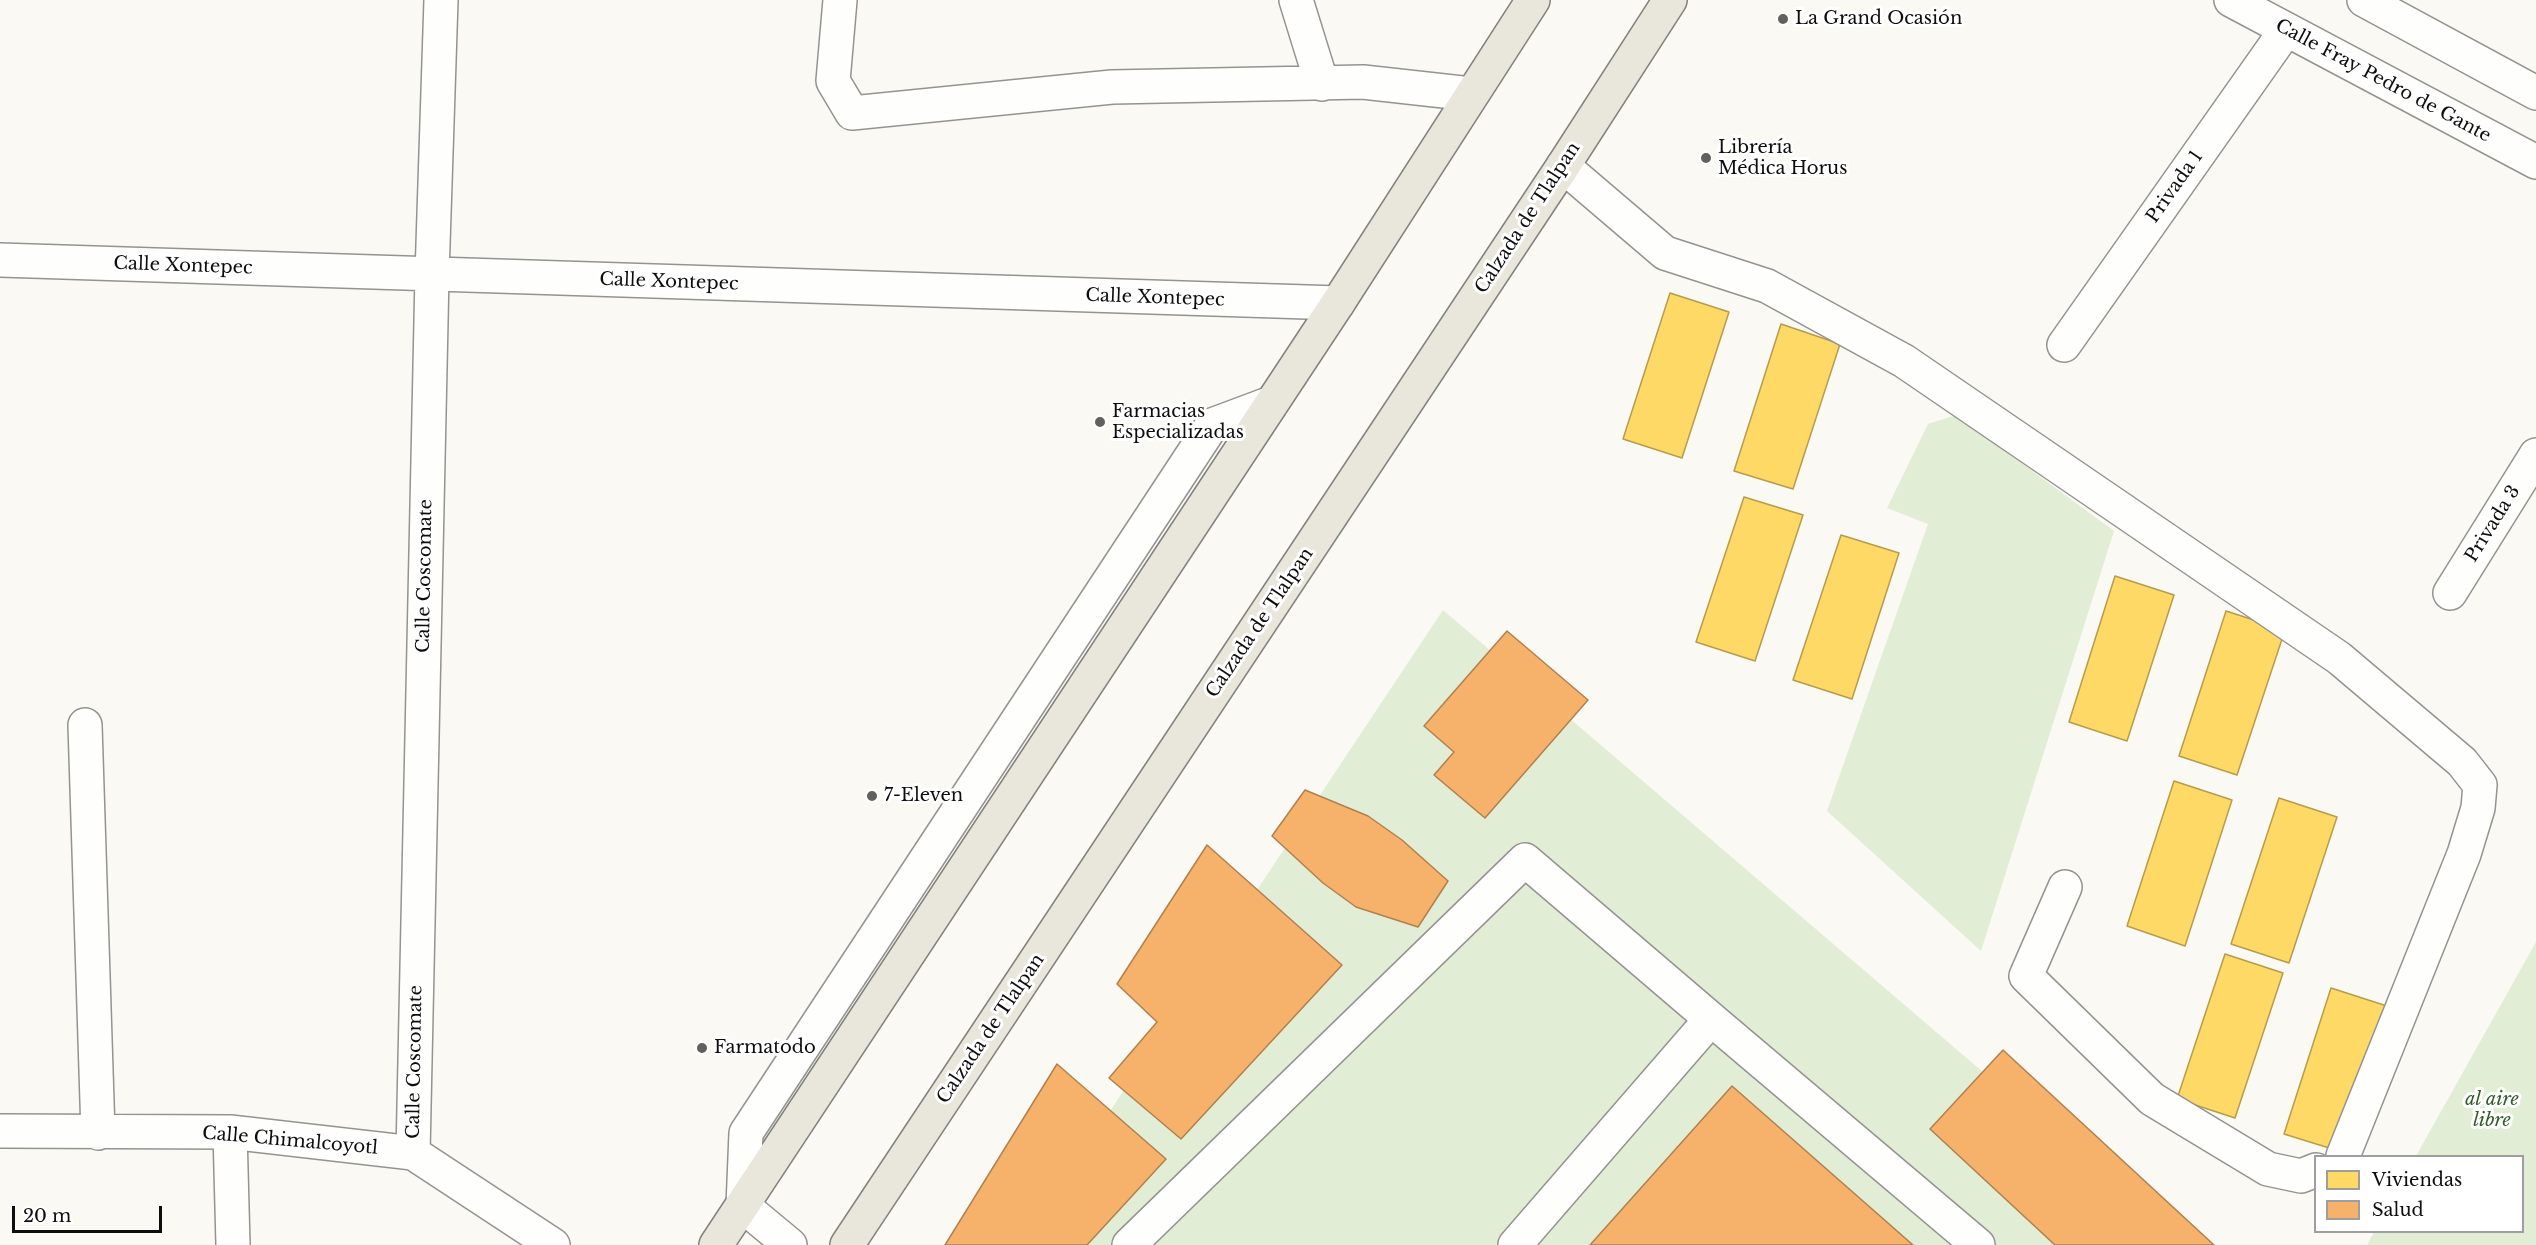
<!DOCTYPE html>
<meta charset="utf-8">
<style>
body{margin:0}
#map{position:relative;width:2536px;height:1245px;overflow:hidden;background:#faf9f3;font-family:"Libre Baskerville",serif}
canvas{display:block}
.legend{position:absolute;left:2314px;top:1155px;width:210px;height:78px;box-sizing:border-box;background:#fff;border:2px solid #9e9e9e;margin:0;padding:8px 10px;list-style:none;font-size:18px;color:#0d0d0d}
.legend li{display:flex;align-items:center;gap:12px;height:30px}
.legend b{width:30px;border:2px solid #9e9e9e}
.scale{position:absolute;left:12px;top:1206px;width:150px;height:27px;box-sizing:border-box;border:3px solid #0d0d0d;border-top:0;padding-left:8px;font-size:18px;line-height:21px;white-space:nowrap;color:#0d0d0d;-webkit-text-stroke:4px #fff;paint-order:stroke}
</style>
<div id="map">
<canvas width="2536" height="1245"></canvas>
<ul class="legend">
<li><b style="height:16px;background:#ffd966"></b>Viviendas</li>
<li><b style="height:16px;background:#f6b26b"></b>Salud</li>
</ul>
<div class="scale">20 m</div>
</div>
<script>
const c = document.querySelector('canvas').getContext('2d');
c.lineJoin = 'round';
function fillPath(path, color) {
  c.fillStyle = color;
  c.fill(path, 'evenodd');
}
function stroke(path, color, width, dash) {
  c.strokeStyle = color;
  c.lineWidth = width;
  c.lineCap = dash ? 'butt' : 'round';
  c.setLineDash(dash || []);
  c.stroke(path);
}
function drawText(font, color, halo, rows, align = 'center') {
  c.font = font + ' "Libre Baskerville",serif';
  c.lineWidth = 6;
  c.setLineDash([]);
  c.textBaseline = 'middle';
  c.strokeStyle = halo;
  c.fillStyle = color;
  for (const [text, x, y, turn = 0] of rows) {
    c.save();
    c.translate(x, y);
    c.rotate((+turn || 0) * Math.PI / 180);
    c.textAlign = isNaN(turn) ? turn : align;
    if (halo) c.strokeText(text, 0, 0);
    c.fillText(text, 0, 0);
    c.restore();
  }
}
fillPath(new Path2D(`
 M1956 415 2114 531 1981 951 1827 811 1928 524 1887 508 1928 424Z
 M1443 610 2185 1245H1021Z
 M2536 942V1245H2367L2374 1232H2522V1156H2416Z`), '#e2edd5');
const homes = new Path2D(`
 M1670 293 1729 312 1682 458 1623 439Z
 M1781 324 1840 344 1793 489 1734 471Z
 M1744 497 1803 515 1755 661 1696 642Z
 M1841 535 1899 553 1852 699 1793 680Z
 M2115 576 2174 595 2127 741 2069 722Z
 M2226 611 2285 630 2237 775 2179 756Z
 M2174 781 2232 800 2185 946 2127 926Z
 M2279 798 2337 817 2289 963 2231 944Z
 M2225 954 2283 973 2235 1118 2177 1099Z
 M2331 988 2390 1007 2342 1152 2284 1134Z`);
fillPath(homes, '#ffd966');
stroke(homes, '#b69c4b', 1.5);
const health = new Path2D(`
 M1507 631 1588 700 1485 818 1434 775 1454 752 1424 726Z
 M1305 790 1368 816 1402 840 1448 881 1418 927 1356 907 1323 883 1272 836Z
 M1207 845 1342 965 1181 1139 1109 1078 1157 1022 1117 984Z
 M2003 1050 2214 1245H2055L1930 1129Z
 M1057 1064 1166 1159 1087 1245H945Z
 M1732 1086 1913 1245H1590Z`);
fillPath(health, '#f6b26b');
stroke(health, '#b0804f', 1.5);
const minor = new Path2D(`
 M840 0 833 81 852 113 1112 87 1363 82 1471 94
 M1296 0 1322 84
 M2231 0 2536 162
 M2364 0 2536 93
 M1563 166 1665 253 1767 286 1904 361 2339 658 2462 762 2480 785 2478 808 2464 854 2343 1156
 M0 260 1338 303
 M2064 345 2286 30
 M2450 593 2536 455
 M85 725 98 1133
 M2065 887 2026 976 2152 1099 2268 1169 2301 1176 2316 1170
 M1711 1019 1978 1245
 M0 1131 230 1132 413 1153 553 1245
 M230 1132 233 1245
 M413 1153 432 275 441 0
 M790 1245 743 1206 746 1133 1212 425 1271 403
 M1129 1245 1525 860 1711 1019 1515 1245`);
const major = new Path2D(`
 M716 1245 1338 303 1533 0
 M847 1245 1563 166 1670 0`);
stroke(minor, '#949391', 36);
stroke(major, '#81817e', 36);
stroke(minor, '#fefefd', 33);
stroke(major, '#e9e6db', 33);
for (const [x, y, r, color] of [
 [1783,19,6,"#60605e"],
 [1706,158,6,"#60605e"],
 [1100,422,6,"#60605e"],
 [872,796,6,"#60605e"],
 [702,1048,6,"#60605e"]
]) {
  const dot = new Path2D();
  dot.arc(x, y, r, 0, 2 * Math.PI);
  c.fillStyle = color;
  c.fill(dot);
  stroke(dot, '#fff', 2);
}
drawText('18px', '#0d0d0d', '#fff', [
 ["La Grand Ocasión",1795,19],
 ["Librería",1718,148],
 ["Médica Horus",1718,169],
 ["Farmacias",1112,412],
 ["Especializadas",1112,433],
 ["7-Eleven",884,796],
 ["Farmatodo",714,1048]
], 'left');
drawText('18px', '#0d0d0d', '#fff', [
 ["Calle Fray Pedro de Gante",2383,81,28],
 ["Privada 1",2175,187,-55],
 ["Calzada de Tlalpan",1528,218,-57],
 ["Calle Xontepec",183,266,2],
 ["Calle Xontepec",669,282,2],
 ["Calle Xontepec",1155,298,2],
 ["Privada 3",2493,524,-58],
 ["Calle Coscomate",425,576,-89],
 ["Calzada de Tlalpan",1260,623,-56],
 ["Calzada de Tlalpan",991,1029,-56],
 ["Calle Coscomate",415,1062,-89],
 ["Calle Chimalcoyotl",290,1141,5]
]);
drawText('italic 18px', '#2f5c26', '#fff', [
 ["al aire",2492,1100],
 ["libre",2492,1121]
]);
</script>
